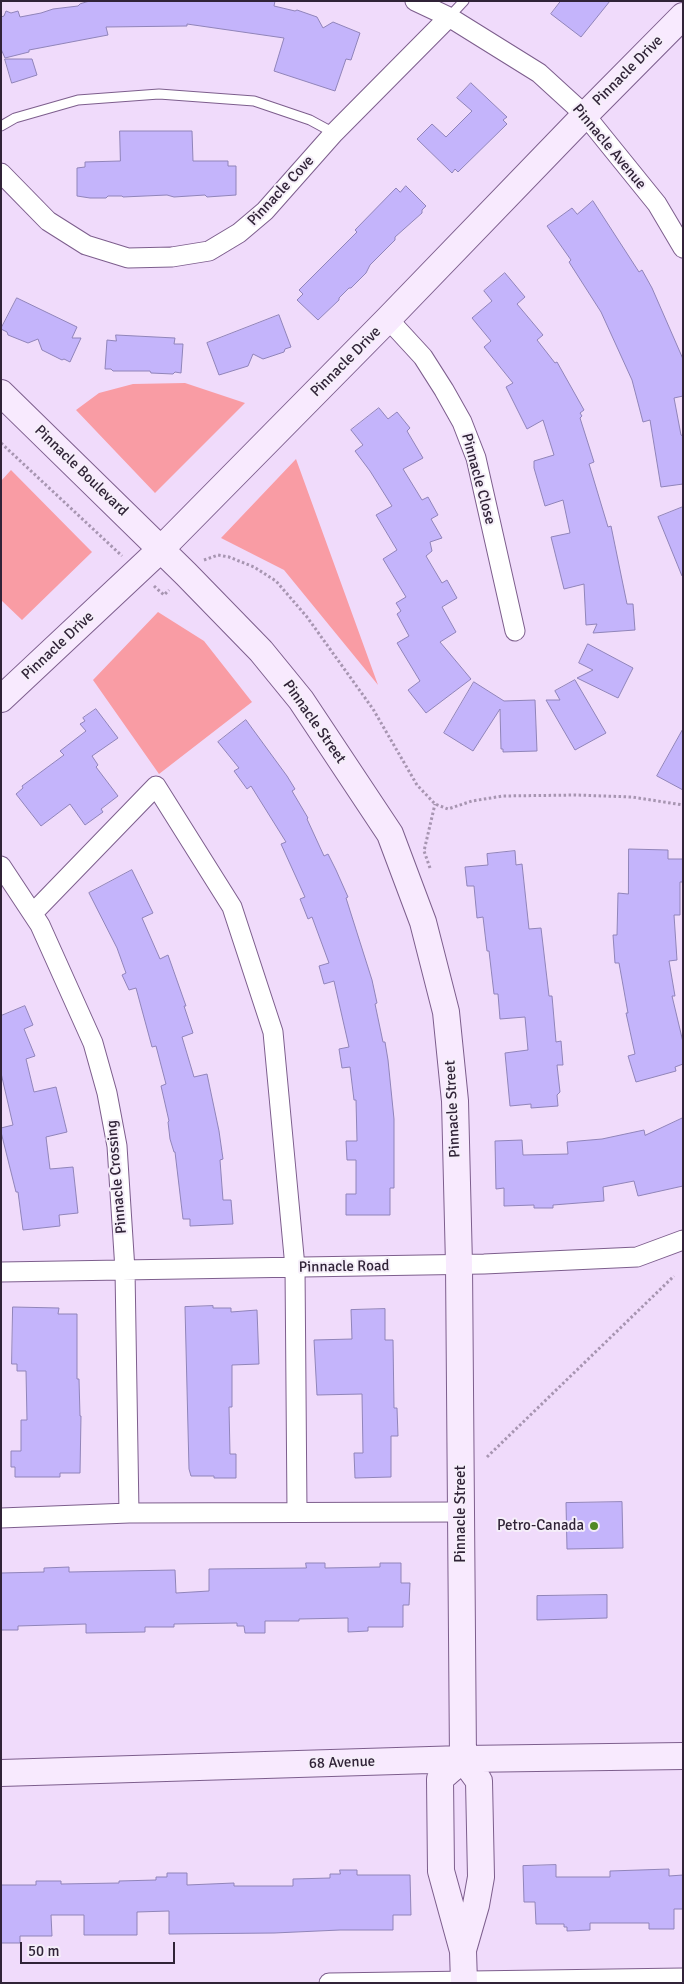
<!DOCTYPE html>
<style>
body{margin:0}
#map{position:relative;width:684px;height:1984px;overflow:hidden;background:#f0dbfb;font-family:Signika,sans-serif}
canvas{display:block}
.frame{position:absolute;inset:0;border:2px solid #302337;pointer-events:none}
.scale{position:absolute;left:20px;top:1942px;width:155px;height:22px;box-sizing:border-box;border:2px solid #302337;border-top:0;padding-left:6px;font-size:15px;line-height:18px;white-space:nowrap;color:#302337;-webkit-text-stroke:4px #f5eef9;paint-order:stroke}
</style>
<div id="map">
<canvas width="684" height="1984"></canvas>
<div class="frame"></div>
<div class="scale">50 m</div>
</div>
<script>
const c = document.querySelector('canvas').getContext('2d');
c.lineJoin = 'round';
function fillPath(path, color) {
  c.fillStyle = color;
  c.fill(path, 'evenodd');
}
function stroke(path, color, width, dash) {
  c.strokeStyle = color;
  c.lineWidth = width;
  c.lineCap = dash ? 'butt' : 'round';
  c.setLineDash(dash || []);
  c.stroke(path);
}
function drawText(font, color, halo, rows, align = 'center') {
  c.font = font + ' Signika,sans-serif';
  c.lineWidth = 4;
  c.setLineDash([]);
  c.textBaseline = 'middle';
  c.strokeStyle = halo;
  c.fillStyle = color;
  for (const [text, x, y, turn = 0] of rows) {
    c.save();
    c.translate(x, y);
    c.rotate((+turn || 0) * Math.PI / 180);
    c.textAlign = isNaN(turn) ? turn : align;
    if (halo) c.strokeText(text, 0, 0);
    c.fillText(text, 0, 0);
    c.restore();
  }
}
fillPath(new Path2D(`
 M185 383 245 403 155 493 76 410 99 393 133 384Z
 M296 459 378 685 284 570 221 538Z
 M11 470 92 552 22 620 1 600V481Z
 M158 612 204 641 252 702 159 774 93 680Z`), '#f99ca4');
const building = new Path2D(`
 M90 1H275L274 6 295 11 297 10 317 17 323 28 333 22 360 33 351 60 346 59 335 91 274 71 284 38 187 24V26L106 27 108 35 29 50V52L5 58 1 49V17L4 16 6 11 11 13 18 11 20 17 41 13 53 9 78 6 80 4Z
 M561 1H610L581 37 551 14Z
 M5 59H32L37 75 12 83Z
 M471 83 507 117 503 120 507 124 458 172 455 169 452 173 417 139 432 124 446 137 472 111 457 98Z
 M120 131H192L193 161H228V166H236V195L207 197 205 195 174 197 167 195 123 197 122 196H108L106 198H90L77 196V168L85 167V162L120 161Z
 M406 186 426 206 422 210V213L395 237V240L370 265 366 273 351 288H349L339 298V300L318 320 297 300 303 294 299 290 357 232 355 230 396 188 400 192Z
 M593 201 639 272 642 270 652 288 683 359V396L674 398 681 435 683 436V484L661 487 650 420 643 422 632 380 601 312 569 262 571 260 547 226 572 208 577 214Z
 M505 273 525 297 517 304 543 335 537 340 555 363 557 362 584 410 580 413 582 416 580 418 594 462 589 464 608 527 611 526 627 604H633L635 630 593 633 597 624 586 625 584 584 564 589 551 537 570 533 563 500 545 506 534 468V461L554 455 543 420 527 429 506 387 513 383 484 347 491 341 472 318 492 301 484 291Z
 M17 298 77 327 72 338H81L70 362 64 359 62 360 42 350 38 339 28 343 8 335 7 332 1 329Z
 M279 315 291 347 285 349 284 352 263 359 253 354 248 366 219 375 207 343Z
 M116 335 175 338 174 344H183L181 373 175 372 173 374 151 373 150 371H113L111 369H105L107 340 116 341Z
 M379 408 388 419 397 412 410 428 407 431 423 458 403 469 422 500 428 497 438 515 431 519 442 538 430 542 432 551 426 556 442 583 447 580 457 598 442 607 456 632 440 642 471 679 426 713 408 690 420 681 397 643 409 636 397 614 401 611 396 603 406 597 383 559 397 550 376 515 392 506 370 471 355 451 363 445 351 430Z
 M683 507V576H682L658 517Z
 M588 644 633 668 618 698 577 678 593 670 579 663Z
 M575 680 606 733 575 750 546 700H560L555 691Z
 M474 682 504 701 535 700 537 751 503 752V749H501L500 709 473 751 444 733Z
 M96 709 118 738 92 756 98 765 96 767 118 796 101 809 103 812 85 825 70 804 41 826 16 794 23 788 22 786 64 755 60 751 86 731 80 724 85 721 83 718Z
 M246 720 287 776 295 789 292 791 308 818 307 819 324 856 328 854 336 870 348 897 346 898 372 980 377 1003 375 1004 383 1042H385L388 1060 394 1119V1188H390V1215H346V1194H356V1160H347L346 1141H357L356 1100H354L350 1067 342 1068 339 1049 349 1047 334 981 324 984 319 966 329 963 312 917 308 919 300 899 305 897 281 844 286 842 251 786 247 789 234 771 239 768 218 742Z
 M683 729V790L657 776Z
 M629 849 668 850V859H683V882H680V915H674L677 960 669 961 675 996H672L683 1042V1064L675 1067 676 1071 636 1082 628 1056 635 1054 626 1013H628L619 963H615L613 935H617L618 893 628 894Z
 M515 851 516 865 522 864 529 929 541 928 549 996H552L556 1042 561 1041 563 1065H557L560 1092 557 1095 558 1106 531 1108V1104L510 1106 505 1053 528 1050 525 1017 500 1019 498 994H494L489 951H487L483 917 477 918 474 886H467L465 867 488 865 487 854Z
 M132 870 153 913 142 918 160 959 168 955 186 1006H184L193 1033 182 1037 194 1077 207 1074 219 1131 223 1159 220 1160 223 1200H231L233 1224 190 1226V1219H183L175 1152H174L170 1139 168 1122 169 1121 161 1086 166 1084 156 1046 152 1047 136 988 129 990 122 975 126 973 117 948 89 893Z
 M25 1006 33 1025 24 1029 35 1056 26 1059 34 1092 56 1087 67 1132 46 1137 50 1169 73 1167 78 1213 59 1215 60 1226 23 1230 18 1192H16L1 1132V1128L13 1125 1 1073V1016Z
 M683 1118V1186L638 1196 634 1181 603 1187 604 1201 553 1205V1208H534V1205L504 1206V1188L496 1189 495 1141 522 1140 523 1155 568 1154 567 1142 602 1139 644 1130 645 1135Z
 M213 1306V1308H231V1312L257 1310 259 1364 232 1365V1407H229L230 1454H236V1478H214V1476H191L189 1469 185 1307Z
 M13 1307 59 1308 58 1314H77V1379H79L80 1416H81L80 1473H60V1477H15V1467H11V1451H21V1420H27L26 1371H17V1364H12Z
 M385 1309V1340H393L394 1408H397L398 1436H391V1477L355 1478 354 1453H363L362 1394 317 1395 314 1340 352 1339 351 1310Z
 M622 1502 623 1548 567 1549 566 1503Z
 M306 1563H325V1568L380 1567V1563H401V1583H410L409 1605H403V1627H368V1631L348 1632V1618L299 1619V1621H265V1633H245L244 1626H237V1623L174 1624V1627H145V1632L86 1633V1624L18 1626V1630H1V1573L44 1572V1568L69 1567V1572L175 1570 176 1593 209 1591V1569L306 1568Z
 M607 1595V1618L537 1620V1596Z
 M556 1865V1877H610V1871L669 1869V1876L683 1875V1909H674V1929H649V1923H590V1930L567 1931V1927H564V1924H536L535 1902H524L523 1866Z
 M340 1870H357V1875H410L411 1915H393V1930H340L274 1933 169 1934V1911L137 1912V1935H84V1915H51L52 1936H20V1943H1V1885H36V1881H61V1884L119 1883V1881L156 1880V1877H167V1873H187V1885L234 1883V1886H293V1879L330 1878V1874H340Z`);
fillPath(building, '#c4b4fb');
stroke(building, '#9084b9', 1);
const lane = new Path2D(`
 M449 17 464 1
 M1 126 15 118 78 100 159 94 254 101 310 120 334 133`);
const street = new Path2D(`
 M415 1 449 17 539 73 585 115 657 204 683 248
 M1 173 48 221 86 245 128 258 172 257 209 251 239 233 265 211 334 133 449 17
 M388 319 423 357 444 390 462 422 476 458 515 631
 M1 866 40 925 93 1043 107 1093 117 1146 125 1270 129 1513
 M33 913 156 786 232 907 273 1032 295 1267 297 1512
 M1 1272 484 1264 637 1257 683 1240
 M1 1518 129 1513 462 1512
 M329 1983 683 1978`);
const secondary = new Path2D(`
 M1 393 186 574 261 651 301 700 390 834 423 922 446 1012 455 1101 459 1265 463 1759
 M1 699 161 549 388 319 585 115 683 16
 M463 1759 440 1779 441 1871 463 1951 464 1983
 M463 1759 479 1781 481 1877 476 1905 463 1950
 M1 1773 463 1759 683 1756`);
stroke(lane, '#7d5e8d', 11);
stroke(street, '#7d5e8d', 21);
stroke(secondary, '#7d5e8d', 28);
stroke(new Path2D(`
 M1 443 122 556
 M204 560 218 555 229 557 254 567 276 581 307 617 373 709 417 785 435 804 448 809 472 801 503 796 576 795 632 797 683 805
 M154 586 164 595 169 590
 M430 868 424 851 435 804
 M487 1457 674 1276`), '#a795b1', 3, [2.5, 2.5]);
stroke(lane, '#fff', 9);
stroke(street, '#fff', 19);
stroke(secondary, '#f8eafe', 26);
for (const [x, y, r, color] of [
 [594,1526,5,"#518924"]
]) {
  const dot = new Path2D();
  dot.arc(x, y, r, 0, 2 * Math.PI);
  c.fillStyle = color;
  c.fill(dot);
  stroke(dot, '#f5eef9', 2);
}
drawText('15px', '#302337', '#f5eef9', [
 ["Pinnacle Drive",628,71,-45],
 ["Pinnacle Avenue",609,147,50],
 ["Pinnacle Cove",281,191,-47],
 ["Pinnacle Drive",346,362,-45],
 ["Pinnacle Boulevard",81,471,44],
 ["Pinnacle Close",478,479,75],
 ["Pinnacle Drive",58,646,-43],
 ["Pinnacle Street",314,722,55],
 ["Pinnacle Street",453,1109,-93],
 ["Pinnacle Crossing",117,1177,-95],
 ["Pinnacle Road",344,1267,-1],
 ["Pinnacle Street",461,1514,-90],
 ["68 Avenue",342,1763,-2]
]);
drawText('15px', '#302337', '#f5eef9', [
 ["Petro-Canada",584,1526]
], 'right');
</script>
